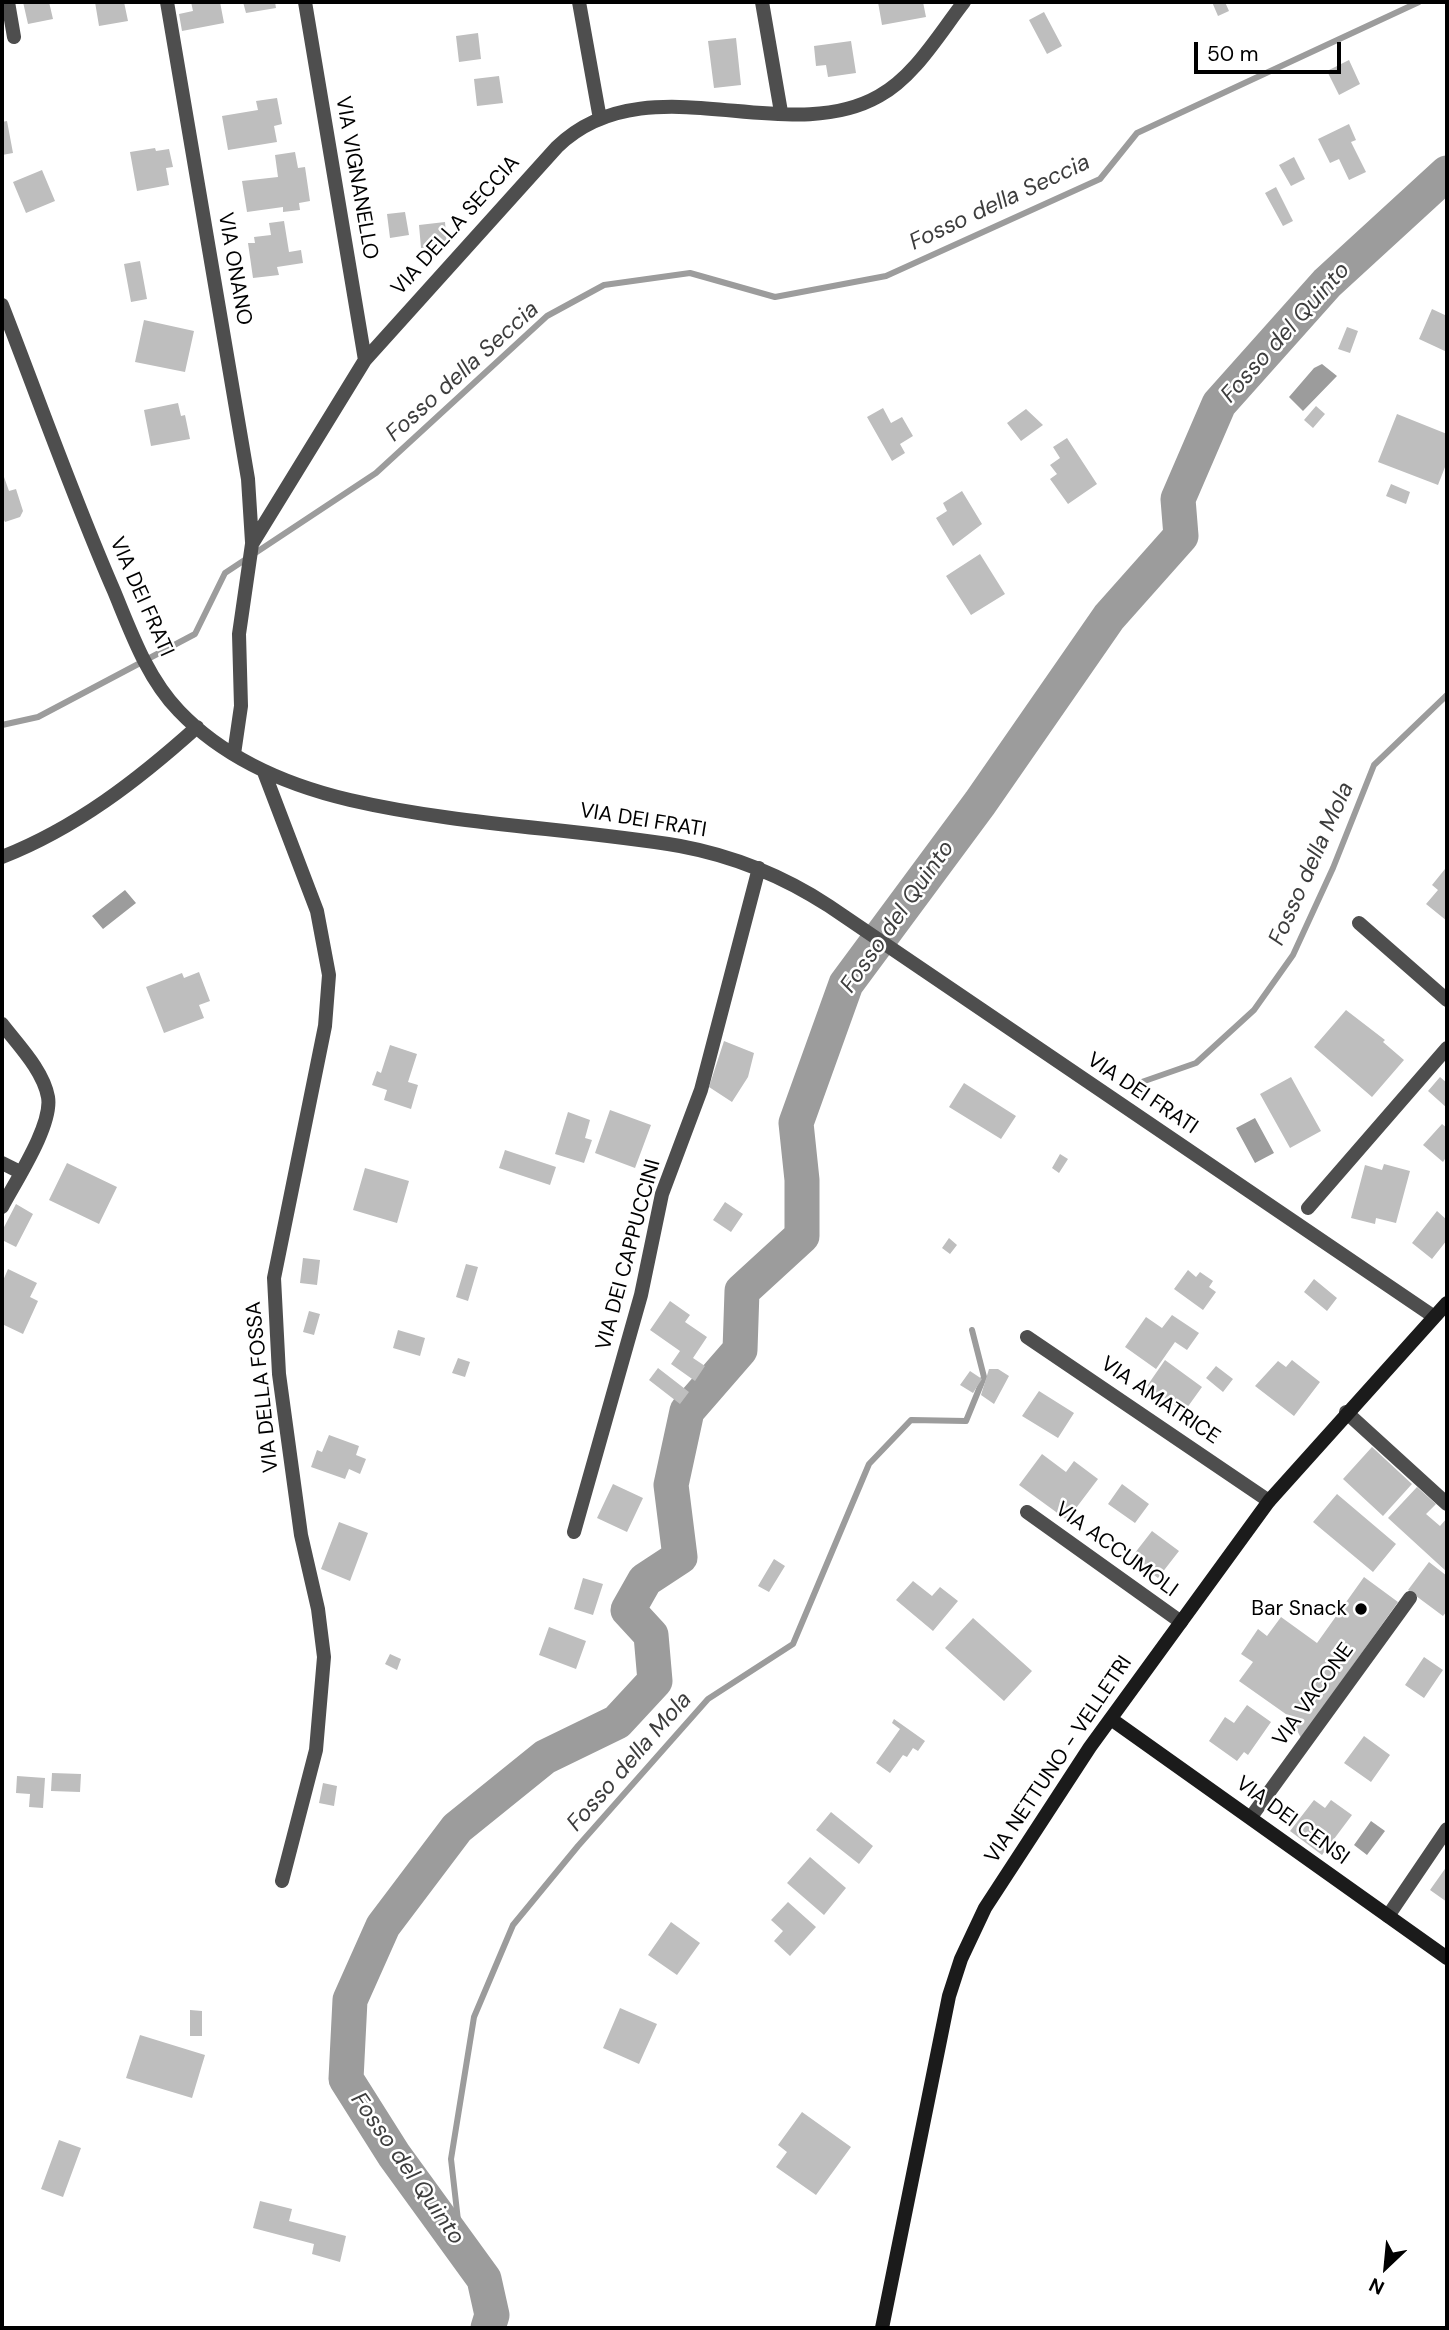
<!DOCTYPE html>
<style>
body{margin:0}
#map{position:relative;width:1449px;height:2330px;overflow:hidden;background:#fff;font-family:"DM Sans",sans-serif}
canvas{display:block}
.frame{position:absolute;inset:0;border:4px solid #000;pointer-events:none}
.north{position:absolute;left:1351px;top:2232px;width:70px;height:70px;-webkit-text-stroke:5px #fff;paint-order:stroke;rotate:206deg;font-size:19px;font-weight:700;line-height:28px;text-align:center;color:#000}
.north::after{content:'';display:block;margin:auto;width:24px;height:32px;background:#000;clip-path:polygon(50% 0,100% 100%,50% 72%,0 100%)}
.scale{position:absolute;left:1194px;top:42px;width:147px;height:32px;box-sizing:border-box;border:4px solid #000;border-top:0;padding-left:9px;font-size:21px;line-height:24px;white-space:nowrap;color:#000;-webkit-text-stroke:5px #fff;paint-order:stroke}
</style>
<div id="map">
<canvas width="1449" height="2330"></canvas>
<div class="frame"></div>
<div class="north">N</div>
<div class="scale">50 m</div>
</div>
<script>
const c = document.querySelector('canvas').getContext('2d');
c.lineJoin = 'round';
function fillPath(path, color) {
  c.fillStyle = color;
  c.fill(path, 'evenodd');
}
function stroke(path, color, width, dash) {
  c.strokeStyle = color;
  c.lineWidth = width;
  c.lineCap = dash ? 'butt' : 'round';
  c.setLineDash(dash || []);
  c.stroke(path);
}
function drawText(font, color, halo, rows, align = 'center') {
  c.font = font + ' "DM Sans",sans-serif';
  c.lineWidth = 5;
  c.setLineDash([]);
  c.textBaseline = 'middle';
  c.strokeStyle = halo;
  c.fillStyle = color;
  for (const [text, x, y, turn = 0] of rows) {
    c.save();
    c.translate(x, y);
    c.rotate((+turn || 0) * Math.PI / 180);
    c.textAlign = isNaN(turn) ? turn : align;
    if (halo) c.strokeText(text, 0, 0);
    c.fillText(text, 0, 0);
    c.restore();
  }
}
fillPath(new Path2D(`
 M1322 364 1337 376 1303 411 1289 397 1314 368Z
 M125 890 136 903 103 929 92 916Z
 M1255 1118 1274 1153 1255 1163 1236 1128Z
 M1371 1821 1385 1831 1367 1855 1354 1845Z`), '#9c9c9c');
stroke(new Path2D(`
 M2 725 38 717 195 634 225 573 376 473 547 316 604 285 690 273 775 297 886 276 1100 179 1137 133 1419 2
 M1136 1084 1196 1063 1254 1010 1293 955 1333 868 1374 765 1447 695
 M450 2232 459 2229 451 2159 474 2017 513 1925 578 1846 708 1699 793 1644 869 1464 911 1420 966 1421 984 1377 972 1330`), '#9c9c9c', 6);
stroke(new Path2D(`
 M488 2328 492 2315 484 2279 394 2155 346 2079 350 2000 383 1926 457 1828 545 1757 617 1722 655 1681 651 1635 628 1610 645 1580 680 1557 671 1485 687 1411 740 1350 742 1291 802 1236V1180L796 1123 846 984 980 803 1109 617 1181 536 1178 499 1219 404 1327 283 1447 173`), '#9c9c9c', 35);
fillPath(new Path2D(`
 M23 2H49L53 19 28 24Z
 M95 2H124L128 21 99 26Z
 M191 2H220L224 23 182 31 179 14 193 11Z
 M243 2H275L276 8 246 13Z
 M878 2H923L926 17 882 25Z
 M1212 2H1225L1229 11 1218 16Z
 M1044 12 1062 46 1047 54 1029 20Z
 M478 33 481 59 459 62 456 36Z
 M736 38 741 85 714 88 708 41Z
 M851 41 856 73 828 77 826 65 816 66 814 46Z
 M1349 60 1360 84 1339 95 1327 71Z
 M499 76 503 103 477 106 474 79Z
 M277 98 282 124 274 126 277 142 228 150 222 116 258 110 256 101Z
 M7 121 13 153 2 155V122Z
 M1349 124 1356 140 1351 142 1366 172 1349 180 1339 159 1330 163 1318 139Z
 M155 148 156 151 169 149 173 167 166 168 169 185 137 191 130 152Z
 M295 152 298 168 305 167 310 201 299 203 300 210 283 212V207L247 212 242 181 278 177 275 155Z
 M1294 157 1305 179 1291 186 1279 165Z
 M42 170 55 201 26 213 13 182Z
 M1276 187 1293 221 1283 226 1265 193Z
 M405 212 409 235 390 238 387 214Z
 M284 221 289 252 301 250 303 263 277 267 279 275 253 278 248 243H255L254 237 271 235 269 223Z
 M445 222 447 246 421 248 419 225Z
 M140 261 147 299 131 302 124 264Z
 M1432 309 1447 316V352L1419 339Z
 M144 320 194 331 185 372 135 362Z
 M1347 327 1358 331 1350 353 1338 349Z
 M178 403 181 416 185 415 190 439 151 446 144 410Z
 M1316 406 1325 414 1313 428 1304 420Z
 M883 408 891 423 902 417 913 436 900 444 905 453 892 461 867 417Z
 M1026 409 1043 425 1021 441 1007 423Z
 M1397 414 1447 434V462L1438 485 1378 462Z
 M1067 438 1097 484 1068 504 1050 479 1057 474 1050 465 1060 458 1053 447Z
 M4 477 9 491 16 489 23 511 20 517 5 522 2 516Z
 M1391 484 1410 492 1406 504 1386 496Z
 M962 491 982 524 953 546 936 518 947 511 943 503Z
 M980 554 1005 594 971 615 946 576Z
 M1445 869 1447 871V921L1426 904 1438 890 1432 885Z
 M199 972 210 1001 199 1005 204 1018 164 1033 146 987 182 973 184 978Z
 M1346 1010 1385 1040 1383 1042 1404 1060 1372 1097 1314 1047Z
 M724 1041 754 1053 748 1077 732 1102 709 1087Z
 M390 1045 417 1054 408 1082 418 1085 411 1109 384 1100 387 1090 372 1085 377 1071 381 1073Z
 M1291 1077 1321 1131 1290 1148 1260 1094Z
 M1440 1077 1447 1083V1108L1428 1091Z
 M964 1083 1016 1116 1001 1139 949 1107Z
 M610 1110 651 1125 635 1168 595 1153Z
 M568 1112 590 1120 585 1138 592 1140 584 1163 555 1154Z
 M1442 1124 1447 1128V1156L1443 1162 1423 1145Z
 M505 1150 556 1167 550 1185 499 1168Z
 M1060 1154 1068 1159 1059 1173 1052 1168Z
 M67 1163 117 1187 99 1224 49 1200Z
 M1384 1164 1410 1171 1396 1223 1376 1218 1375 1224 1351 1218 1365 1165 1382 1170Z
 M365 1168 409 1181 397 1223 353 1210Z
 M725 1202 743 1214 731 1232 713 1220Z
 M16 1204 33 1214 16 1247 2 1240V1231Z
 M1437 1211 1447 1220V1240L1432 1259 1412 1243Z
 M949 1238 957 1245 950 1254 942 1248Z
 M303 1258 320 1260 317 1285 300 1283Z
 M466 1264 478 1267 468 1301 456 1297Z
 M8 1269 37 1283 30 1297 38 1301 23 1334 2 1324V1283Z
 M1188 1270 1196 1277 1200 1272 1213 1281 1209 1287 1216 1292 1203 1310 1174 1289Z
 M1314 1279 1337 1298 1327 1311 1304 1292Z
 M670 1301 690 1315 685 1322 707 1337 693 1358 705 1366 695 1381 671 1364 680 1351 650 1330Z
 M309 1311 320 1314 314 1335 303 1332Z
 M1172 1315 1199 1333 1187 1350 1175 1342 1156 1369 1125 1347 1146 1317 1162 1328Z
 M398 1330 425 1338 420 1356 393 1348Z
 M458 1358 470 1362 465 1377 452 1373Z
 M1165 1360 1202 1387 1184 1412 1147 1386Z
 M1292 1360 1320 1382 1294 1416 1255 1386 1278 1361 1286 1367Z
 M1216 1366 1233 1379 1223 1392 1206 1378Z
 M658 1368 689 1392 680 1404 649 1380Z
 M989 1369H998L1009 1376 994 1404 981 1395Z
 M970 1371 982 1379 973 1393 960 1385Z
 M1039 1391 1074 1413 1058 1438 1022 1416Z
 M329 1435 359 1446 356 1455 366 1459 360 1474 349 1469 345 1479 311 1467 317 1450 322 1452Z
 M1372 1447 1412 1484 1383 1516 1343 1479Z
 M1042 1454 1066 1472 1074 1461 1098 1479 1067 1520 1019 1485Z
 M613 1484 643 1498 627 1532 597 1518Z
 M1122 1484 1149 1504 1135 1523 1108 1504Z
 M1417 1487 1436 1504 1426 1514 1440 1526 1447 1518V1572L1388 1518Z
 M1337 1494 1396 1544 1373 1572 1313 1522Z
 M339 1522 368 1533 350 1581 321 1569Z
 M1152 1531 1179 1551 1158 1578 1131 1558Z
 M774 1559 785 1566 769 1592 758 1586Z
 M1429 1562 1447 1576V1611L1443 1616 1408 1590Z
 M1364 1577 1398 1602 1301 1738 1290 1717 1239 1681 1253 1662 1241 1654 1258 1629 1267 1636 1281 1617 1317 1643Z
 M583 1578 603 1584 593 1615 574 1609Z
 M913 1581 932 1596 940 1587 958 1601 933 1631 896 1600Z
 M973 1618 1032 1671 1004 1701 945 1648Z
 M549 1627 586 1641 576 1669 539 1655Z
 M390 1654 401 1659 397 1670 385 1664Z
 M1424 1657 1443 1670 1424 1698 1405 1685Z
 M1247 1705 1271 1722 1248 1755 1244 1752 1237 1761 1209 1741 1225 1717 1234 1723Z
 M894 1719 925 1741 918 1751 913 1748 907 1757 903 1755 890 1773 876 1763 900 1729 892 1723Z
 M1364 1736 1390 1755 1371 1782 1344 1763Z
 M52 1773 81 1774 80 1792 51 1791Z
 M17 1776 45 1778 43 1808 29 1807 30 1794 16 1793Z
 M323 1783 337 1786 334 1806 319 1803Z
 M1314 1800 1325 1808 1331 1800 1352 1815 1322 1855 1290 1831Z
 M831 1812 873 1846 859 1864 816 1830Z
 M810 1857 846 1888 824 1915 787 1883Z
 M1447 1866V1902L1430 1890Z
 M788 1902 816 1927 790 1956 774 1941 783 1931 771 1920Z
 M671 1922 700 1943 677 1975 648 1955Z
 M620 2008 657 2024 639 2064 603 2048Z
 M190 2010 202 2011V2036H190Z
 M140 2035 205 2055 192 2098 126 2078Z
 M802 2112 851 2147 816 2195 776 2167 787 2152 778 2145Z
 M59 2140 81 2148 63 2197 41 2189Z
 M260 2201 292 2209 289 2221 346 2236 340 2262 312 2254 314 2244 253 2228Z`), '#bebebe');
stroke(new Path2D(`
 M8 2 14 37
 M167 2 248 479 252 542
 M305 2 365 360
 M579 2 600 119
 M762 2 781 112
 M2 305C39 400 73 497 114 591 131 632 147 678 179 711 225 759 286 785 350 800 458 825 570 828 680 846 734 856 783 876 829 906L1433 1316
 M234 754 241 706 239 634 252 544 365 360 557 147C647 60 784 150 879 96 915 76 939 34 964 2
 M264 772 317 911 329 975 325 1026 274 1278 279 1374 301 1535 318 1609 324 1657 316 1750 282 1881
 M2 857C76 828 138 780 197 727
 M1359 923 1447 1000
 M2 1024C18 1045 43 1070 48 1097 53 1125 15 1182 2 1207
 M2 1163 20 1172
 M1308 1208 1447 1048
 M1027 1337 1269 1501
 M1346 1412 1447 1504
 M1027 1512 1181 1622
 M574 1532 641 1295 662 1194 701 1090 759 868
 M1251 1817 1410 1598
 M1388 1916 1447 1829`), '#4e4e4e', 14);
stroke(new Path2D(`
 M1111 1719 1447 1958
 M882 2328 949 1996 961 1959 985 1908 1090 1747 1269 1501 1447 1303`), '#1b1b1b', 14);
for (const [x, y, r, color] of [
 [1361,1609,7,"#000"]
]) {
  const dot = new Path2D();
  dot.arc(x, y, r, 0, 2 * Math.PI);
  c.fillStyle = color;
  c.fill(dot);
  stroke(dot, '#fff', 2.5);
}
drawText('21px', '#000', '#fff', [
 ["VIA VIGNANELLO",356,178,80],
 ["VIA DELLA SECCIA",456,226,-48],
 ["VIA ONANO",234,269,80],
 ["VIA DEI FRATI",141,597,66],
 ["VIA DEI FRATI",643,821,9],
 ["VIA DEI FRATI",1142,1094,34],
 ["VIA DEI CAPPUCCINI",629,1255,-75],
 ["VIA DELLA FOSSA",263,1387,-96],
 ["VIA AMATRICE",1160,1401,34],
 ["VIA ACCUMOLI",1116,1550,36],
 ["VIA VACONE",1314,1695,-54],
 ["VIA NETTUNO - VELLETRI",1059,1760,-56],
 ["VIA DEI CENSI",1292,1821,36]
]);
drawText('21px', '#000', '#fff', [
 ["Bar Snack",1347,1609]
], 'right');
drawText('italic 23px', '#3d3d3d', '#fff', [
 ["Fosso della Seccia",1000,203,-25],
 ["Fosso del Quinto",1286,333,-48],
 ["Fosso della Seccia",463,372,-42],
 ["Fosso della Mola",1312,864,-66],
 ["Fosso del Quinto",898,917,-55],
 ["Fosso della Mola",630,1762,-49],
 ["Fosso del Quinto",407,2169,55]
]);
</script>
